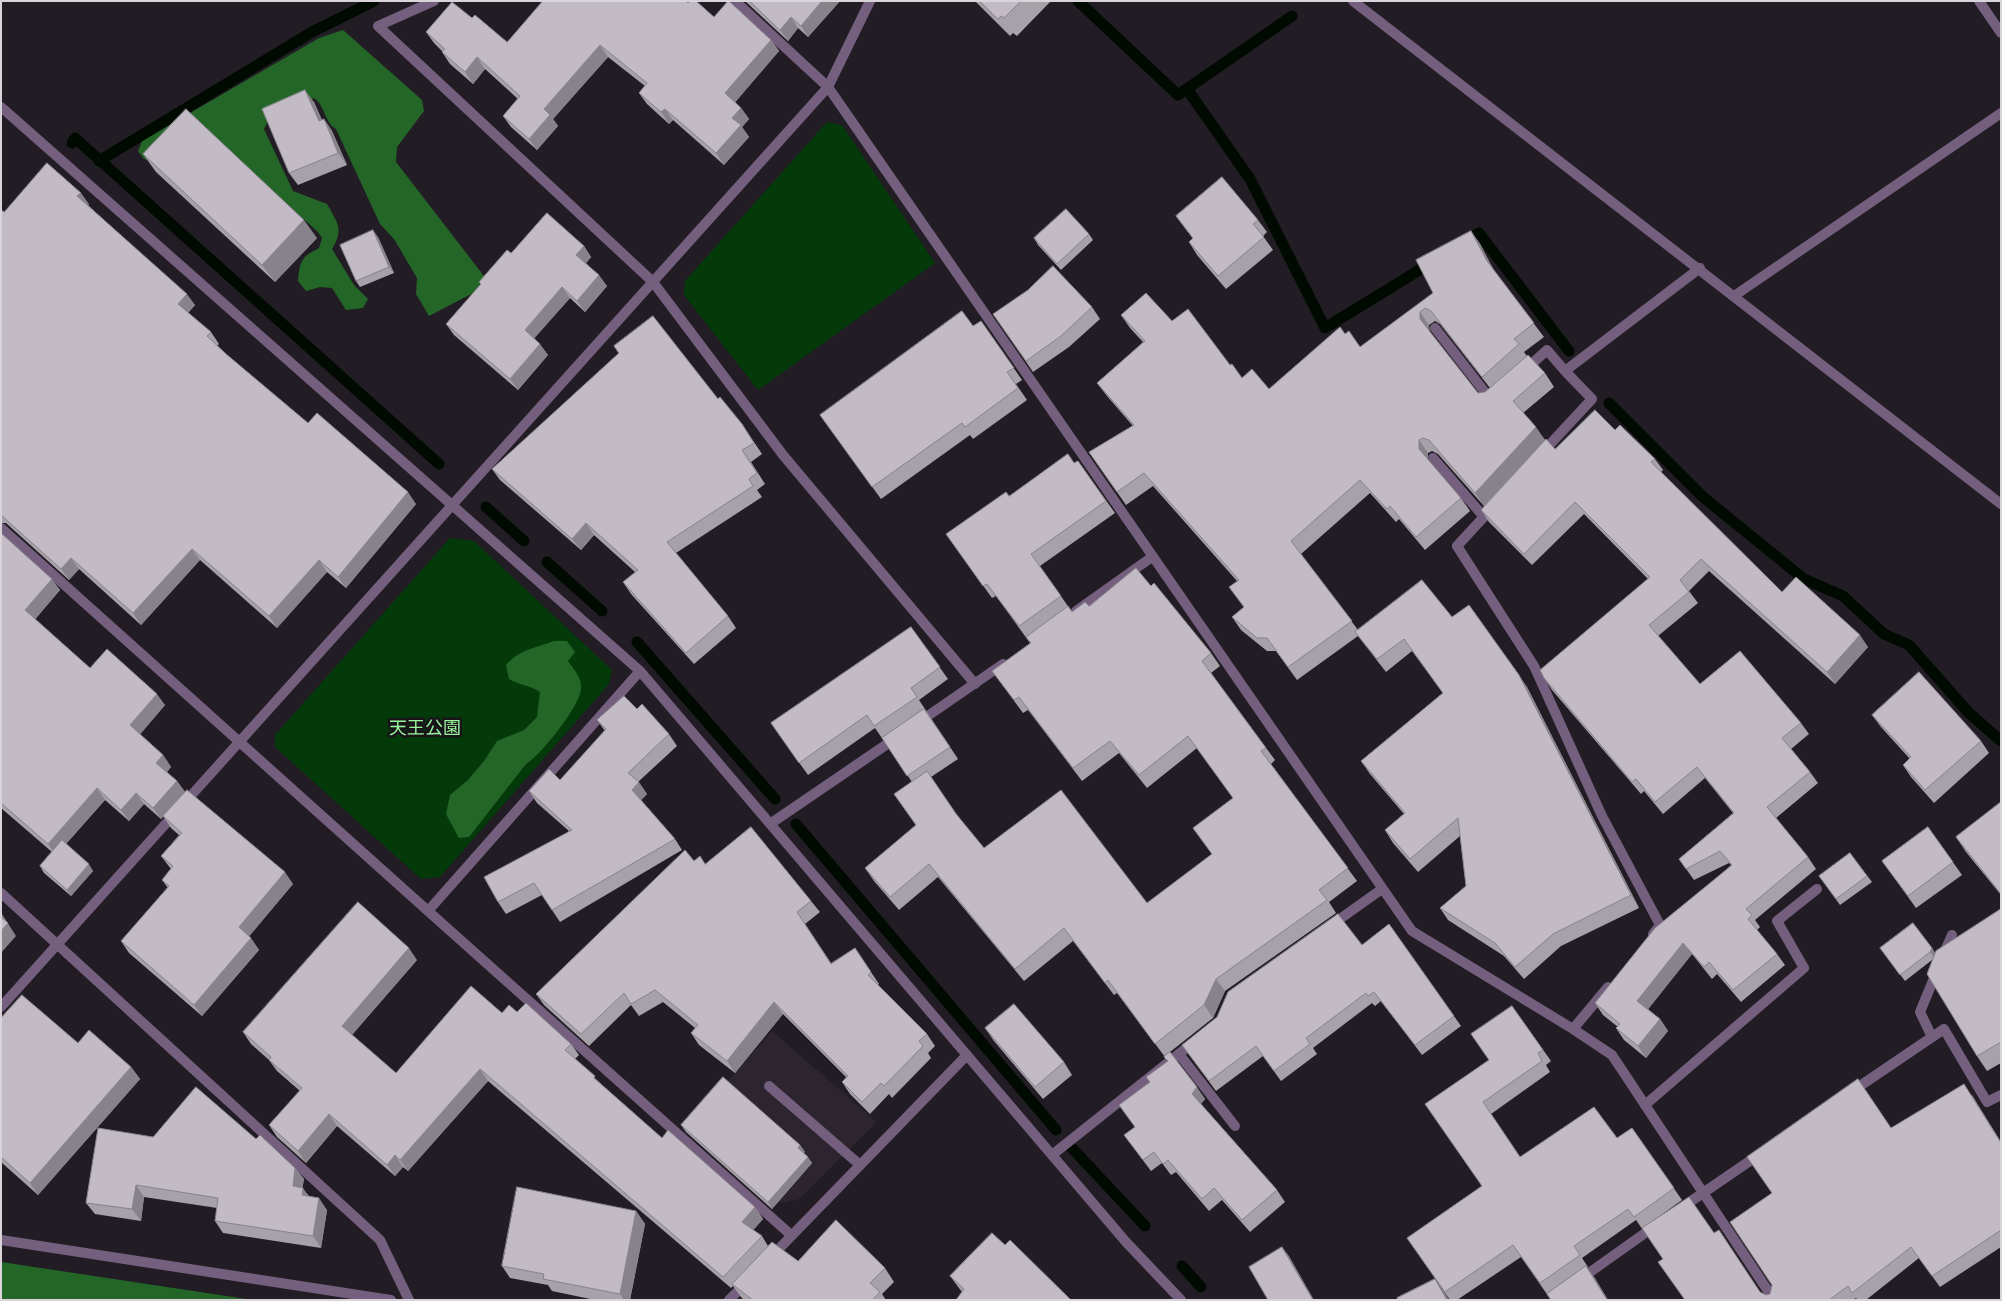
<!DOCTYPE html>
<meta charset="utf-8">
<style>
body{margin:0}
#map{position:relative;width:2002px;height:1301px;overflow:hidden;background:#221d24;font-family:Quicksand,sans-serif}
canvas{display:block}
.frame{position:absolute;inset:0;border:2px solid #d8d4d9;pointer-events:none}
</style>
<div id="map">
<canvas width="2002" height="1301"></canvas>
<div class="frame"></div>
</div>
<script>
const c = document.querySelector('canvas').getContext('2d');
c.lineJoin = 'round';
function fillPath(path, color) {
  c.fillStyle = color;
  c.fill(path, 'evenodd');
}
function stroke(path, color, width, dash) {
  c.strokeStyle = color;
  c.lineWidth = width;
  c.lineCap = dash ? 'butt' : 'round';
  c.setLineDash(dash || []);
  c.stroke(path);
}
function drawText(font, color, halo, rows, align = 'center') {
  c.font = font + ' Quicksand,"Noto Sans JP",sans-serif';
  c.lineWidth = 5;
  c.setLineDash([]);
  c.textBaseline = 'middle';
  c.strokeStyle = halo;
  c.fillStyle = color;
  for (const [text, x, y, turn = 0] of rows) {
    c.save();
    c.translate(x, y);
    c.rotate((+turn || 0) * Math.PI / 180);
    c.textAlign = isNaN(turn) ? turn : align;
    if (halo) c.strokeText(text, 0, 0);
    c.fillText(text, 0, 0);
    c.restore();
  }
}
fillPath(new Path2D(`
 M772 1031 877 1122 799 1199 782 1203 691 1123Z`), '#2c2530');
fillPath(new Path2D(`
 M827 122 842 125 935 263 758 390 684 295 685 281Z
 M450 538 474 541 612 670 609 684 440 877 421 879 275 747V735Z`), '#043a0a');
fillPath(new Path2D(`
 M343 30 422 100 424 111 397 147 396 162 487 280 477 291 429 316 416 294 417 278 394 239 380 224 336 129C324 122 325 105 314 98L270 117 264 129 293 191 327 204C338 224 344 229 332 249L354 285 368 299 363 308 346 310 332 288 320 287 306 291 298 281C300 261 301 257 319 248L322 238 318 232 201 126 151 161 144 159 138 151 142 141 319 38Z
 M554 641H567L575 652 568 661C574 670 582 677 581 689 580 706 541 755 526 764L469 837 459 838 446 814 450 795 468 780 484 761 497 741 524 730 537 717 540 692C530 685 519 685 509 679L506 665C520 649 536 648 554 641Z
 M1 1262 253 1300H1Z`), '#236627');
stroke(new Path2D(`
 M1078 1 1178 95 1292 16
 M1187 89 1250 179 1325 328 1434 261
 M72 143 75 138 439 464
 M99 161 312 32 374 1
 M1462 243 1479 233 1569 351
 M1609 403 1703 497 1804 579 1843 596 1884 634 1909 645 1969 713 2001 741
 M486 507 524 541
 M547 562 602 611
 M637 642 775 799
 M796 824 1056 1130
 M1071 1147 1145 1226
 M1182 1266 1201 1287`), '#000a00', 11);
stroke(new Path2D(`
 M1433 458 1484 517
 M1943 955 1952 935
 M1932 1037 1920 1012 1937 971
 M1179 1054 1235 1126
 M769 1086 860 1165
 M1645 1105 1804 968 1777 921 1817 889`), '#745f7e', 10);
stroke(new Path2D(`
 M434 1 378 26 653 282 783 455 975 684
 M735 1 828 87 1412 931 1573 1029 1612 1055 1774 1300
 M1979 1 2001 33
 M1 107 640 671 1126 1242 1181 1300
 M1734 296 2001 113
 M1435 328 1491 400
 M1525 370 1547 350 1565 371
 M1541 454 1592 399 1565 371 1700 268
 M1493 507 1457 546 1534 666 1602 816 1660 925 1653 934
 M1 528 428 911 640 671
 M1076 611 1152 557
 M919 722 1003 664
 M770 824 896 738
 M1 893 380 1240 409 1300
 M428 911 791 1235
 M1330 926 1382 889
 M1 1007 828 87 870 1
 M1573 1029 1608 987
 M1851 1092 1944 1029 1987 1102 2001 1095
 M1052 1155 1194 1042
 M1681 1208 1760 1154
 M771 1257 967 1055
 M1579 1280 1655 1226
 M729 1300 747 1282`), '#745f7e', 10);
stroke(new Path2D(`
 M1353 1 2001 504
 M1 1240 391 1300`), '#745f7e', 10);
fillPath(new Path2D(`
 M745 1H840L808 37 798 28 788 41Z
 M975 1H1050V2L1017 36 1013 33 1010 36Z
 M688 3 714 17 771 40 779 51 735 102 741 108 749 119 742 127 749 137 724 165 673 120 669 124 647 104 639 93 645 86 608 57 553 119 558 126 537 150 511 127 503 116 518 99 485 69 473 84 450 64 442 52H443L434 43 426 32 472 18 507 42Z
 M314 102 322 120 324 119 332 131 347 165 298 185 289 173Z
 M143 154 317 238 275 282 156 172Z
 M89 204 88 205 195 305 188 313 211 332 219 344 217 346 226 354 308 423 416 504 346 588 327 572 277 628 200 560 141 625 79 569 69 580 6 523H1V210L4 212Z
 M1176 216 1258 220 1267 232 1263 236 1273 250 1226 289 1197 255 1189 242 1193 239Z
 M1471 231 1480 244 1494 271 1544 337 1524 352 1527 356 1545 373 1554 387 1523 413 1545 440 1555 449 1615 430 1655 459 1663 470 1661 472 1782 592 1868 647 1835 684 1709 571 1689 591 1698 603 1658 636 1700 684 1801 723 1809 734 1791 749 1810 772 1818 783 1776 818 1808 857 1816 869 1755 920 1760 927 1757 930 1777 954 1785 965 1741 1002 1717 974 1712 979 1692 954 1648 1009 1660 1019 1668 1031 1646 1058 1624 1040 1616 1028 1618 1027 1603 1015 1595 1003 1731 865 1729 863 1694 880 1679 859 1733 813 1705 778 1663 814 1644 791 1641 794 1552 690 1544 678 1648 579 1584 514 1532 565 1489 522 1481 510 1484 506 1438 454 1432 451 1428 453V460L1461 498 1470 511 1425 550 1399 519 1396 522 1370 493 1301 554 1358 630 1452 617 1527 687 1639 908 1561 946 1524 979 1504 956 1448 920 1440 908 1466 886 1460 836 1418 872 1393 843 1385 830 1404 814 1370 774 1361 761 1443 693 1412 651 1386 672 1358 636 1297 680 1276 651H1267L1241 630 1232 617 1244 607 1237 581 1153 486 1126 505 1089 452 1133 426 1107 396 1097 383 1143 342 1130 328 1121 315 1172 321 1230 365 1242 378 1269 389 1345 334 1360 347 1433 293ZM1435 321 1440 324 1490 388 1485 392 1478 393 1429 331V325Z
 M1089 234 1093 240 1061 270 1038 245 1034 238Z
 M378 237 394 273 360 287 356 281Z
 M584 246 591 257 586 263 607 286 585 312 570 298 534 338 548 355 518 390 454 335 446 324 481 284 479 282 511 253Z
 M1092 307 1100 319 1069 347 1033 372 993 314Z
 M981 321 1022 380 1016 384 1027 400 973 439 970 435 881 499 820 415 973 326Z
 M614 346 718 399 742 424 762 454 751 462 765 484 757 490 762 497 676 553 728 616 736 628 694 664 631 594 623 582 635 572 594 535 581 550 500 480 492 469 619 354Z
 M1078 461 1115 513 1040 566 1072 612 1151 586 1211 653 1220 666 1211 673 1275 760 1271 764 1357 881 1329 902 1336 913 1225 991 1213 1018 1170 1052 1205 1099 1201 1104 1277 1190 1285 1202 1250 1232 1222 1200 1209 1211 1176 1172 1171 1175 1162 1163 1151 1171 1124 1135 1135 1127 1150 1082 1168 1061 1117 993 1114 995 1073 941 1024 981 938 877 899 910 874 881 865 868 916 825 912 782 875 728 808 775 771 723 911 627 948 679 919 700 958 759 931 777 958 816 984 848 1147 903 1212 854 1193 828 1233 798 1197 748 1147 788 1119 753 1082 781 1028 710 1023 713 992 671 1030 643 996 596 992 598 946 534 1009 496Z
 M1 533 60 590 35 619 90 668 165 705 140 734 163 755 171 767 167 772 177 781 185 792 161 819 144 804 129 821 105 800 66 844 93 871 71 896 44 873 40 866 52 852 1 808Z
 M637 709 669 734 677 746 638 782 647 794 641 800 675 839 682 850 560 922 542 895 506 914 498 902 569 831 537 803 529 791 560 780 605 731 597 720Z
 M1872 715 1981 741 1989 753 1934 803 1911 777 1903 765 1910 759 1881 727Z
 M2001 802V895L1966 852 1956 837Z
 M163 816 293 884 249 936 259 950 202 1016 129 953 121 941 168 888 162 880 171 869 161 856 179 835 171 828Z
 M1928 827 1962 875 1916 908 1882 861Z
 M1850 853 1872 882 1840 905 1819 876Z
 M694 861 705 864 811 901 820 912 805 924 831 963 855 948 879 984 878 985 927 1034 935 1046 928 1053 931 1058 892 1098 889 1094 870 1114 850 1094 842 1082 846 1077 783 1014 735 1073 699 1045 691 1033 695 1028 663 1002 639 1016 631 1005 589 1046 544 1005 536 994Z
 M2001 909V1063L1987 1071 1977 1056 1932 960 1905 981 1880 948H1932L1935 953Z
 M1389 924 1461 1026 1422 1055 1381 1001 1375 1006 1372 1003 1313 1048 1317 1054 1281 1081 1263 1056 1216 1091 1182 1045 1362 945Z
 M417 960 352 1035 396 1073 502 1013 517 1012 571 1044 579 1055 575 1059 601 1084 662 1138 755 1207 763 1219 753 1230 762 1236 768 1246 798 1261 885 1268 894 1282 882 1294 886 1300H744L741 1297 733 1286 731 1288 488 1081 408 1171 403 1167 395 1176 337 1126 306 1163 277 1137 269 1125 300 1091 277 1071 269 1060 251 1044 243 1032Z
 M1512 1006 1551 1061 1546 1065 1550 1072 1491 1114 1520 1157 1617 1138 1632 1128 1682 1200 1646 1226 1714 1233 1761 1293 1766 1295 1770 1294 1891 1128 1972 1095 2001 1142V1247L1940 1287 1919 1258 1866 1300H1858L1856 1298 1853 1300H1685L1663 1259 1636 1220 1582 1258 1588 1267H1587L1608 1300H1551L1521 1257 1457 1300H1450L1407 1238 1482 1186 1425 1104 1489 1060Z
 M1 1018 78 1043 131 1067 140 1079 38 1195 1 1162Z
 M985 1028 1064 1062 1072 1075 1043 1099 994 1041Z
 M681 1125 800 1145 805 1152 803 1153 812 1163 772 1209 686 1132Z
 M153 1137 256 1139 295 1168 304 1179 302 1188 309 1196 327 1210 321 1248 223 1233 215 1221 217 1208 144 1197 141 1221 95 1214 86 1203Z
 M636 1211 645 1224 630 1300H595L552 1291 548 1285 510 1278 502 1266Z
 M1005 1245 962 1292 950 1276Z`), '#a7a1a9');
fillPath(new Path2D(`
 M822 1H840L808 37 801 26Z
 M791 17 798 28 788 41 780 30Z
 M771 40 779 51 733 105 725 93Z
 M600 45 608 57 553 119 558 126 537 150 529 139 544 109Z
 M477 57 485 69 473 84 465 72Z
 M305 90 314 102 327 134 319 121Z
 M741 108 749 119 742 127 749 137 724 165 716 153 732 118Z
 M665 109 673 120 669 124 661 112Z
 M324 119 332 131 347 165 338 153Z
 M81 193 89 204 85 208 77 196Z
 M304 220 317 238 275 282 262 265Z
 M373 230 378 237 394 273 389 267Z
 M1471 231 1480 244 1496 274 1487 261Z
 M584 246 591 257 584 266 576 255Z
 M599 275 607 286 585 312 577 301Z
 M562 287 570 298 532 341 525 330Z
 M187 294 195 305 186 315 178 304Z
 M1420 312 1429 325 1430 332 1420 319Z
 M540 344 548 355 518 390 510 379Z
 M1536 427 1545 440 1484 506 1475 493Z
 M1419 440 1428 453V462L1419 449Z
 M408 492 416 504 346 588 338 577Z
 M586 523 594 535 581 550 572 539Z
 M192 549 200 560 141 625 133 613Z
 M71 558 79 569 69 580 61 569Z
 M319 560 327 572 277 628 269 616Z
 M52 579 60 590 33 622 25 610Z
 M1860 635 1868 647 1835 684 1827 672Z
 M1519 675 1527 687 1639 908 1631 895Z
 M157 694 165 705 138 737 130 725Z
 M163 755 171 767 164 775 156 763Z
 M177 781 185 792 161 819 153 808Z
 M639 782 647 794 640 801 632 790Z
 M97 788 105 800 56 855 48 844Z
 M136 793 144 804 129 821 121 810Z
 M89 864 93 871 71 896 67 890Z
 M285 872 293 884 247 939 239 927Z
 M2 914 16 936 1 953V915Z
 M251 938 259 950 202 1016 194 1005Z
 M1683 943 1692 954 1646 1012 1637 1001Z
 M409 948 417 960 350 1037 342 1026Z
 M1932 948 1936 955 1935 959 1930 952Z
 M1216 979 1225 991 1213 1018 1204 1005Z
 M774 1002 783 1014 735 1073 727 1061Z
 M1660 1019 1668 1031 1646 1058 1638 1046Z
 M131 1067 140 1079 38 1195 30 1183Z
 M480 1069 488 1081 408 1171 400 1160Z
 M1964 1084 2001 1142V1143Z
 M1197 1087 1205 1099 1200 1105 1192 1094Z
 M329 1114 337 1126 306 1163 298 1151Z
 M800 1145 805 1152 802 1154 798 1148Z
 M395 1155 403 1167 395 1176 387 1165Z
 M808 1157 812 1163 772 1209 768 1202Z
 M295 1168 304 1179 301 1198 293 1186Z
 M136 1185 144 1197 141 1221 132 1209Z
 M303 1188 311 1200 302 1195Z
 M319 1198 327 1210 321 1248 313 1236Z
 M755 1207 763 1219 750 1234 742 1222Z
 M636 1211 645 1224 630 1300H624L620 1294Z
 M1282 1247 1289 1256 1314 1300H1313Z
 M1586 1266 1595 1278 1608 1300H1607Z
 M1435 1279 1444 1291 1449 1300H1447Z`), '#88838a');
const building = new Path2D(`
 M543 1H686L688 3 690 1H696L714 17 728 1H729L771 40 725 93 741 108 732 118 741 125 716 153 665 109 661 112 639 93 647 83 600 45 544 109 550 115 529 139 503 116 520 96 477 57 465 72 442 52 445 49 426 32 452 2 472 18 475 15 507 42Z
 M750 1H822L801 26 791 17 780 30Z
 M980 1H1021L1004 18 1001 16 998 19Z
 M305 90 319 121 324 119 338 153 289 173 262 109Z
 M186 109 304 220 262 265 143 154Z
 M47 163 81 193 77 196 187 294 178 304 211 332 207 336 226 354 308 423 317 413 408 492 338 577 319 560 269 616 192 549 133 613 71 558 61 569 1 515V210L4 212Z
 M1222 177 1258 220 1253 224 1264 237 1218 276 1189 242 1193 238 1176 216Z
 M1066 209 1089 234 1057 264 1034 238Z
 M547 213 584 246 576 255 599 275 577 301 562 287 525 330 540 344 510 379 446 324 481 284 479 282 507 250 511 253Z
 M373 230 389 267 356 281 340 245Z
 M1471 231 1487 261 1534 323 1514 339 1519 344 1482 377 1431 311 1425 308 1420 312V319L1478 393 1485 392 1528 355 1545 373 1513 401 1536 427 1475 493 1429 440 1423 438 1419 440V449L1461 498 1416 537 1390 506 1387 509 1360 480 1291 541 1352 621 1288 667 1267 638H1257L1232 617 1244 607 1229 587 1239 580 1144 473 1117 492 1089 452 1134 425 1097 383 1145 341 1121 315 1146 293 1172 321 1188 309 1230 365 1232 364 1242 378 1252 369 1269 389 1340 327 1345 334 1349 331 1360 347 1433 293 1416 260Z
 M1053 266 1092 307 1061 336 1026 361 993 314 1028 290Z
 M962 311 973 326 981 321 1014 368 1007 372 1018 388 965 427 962 423 872 487 820 415Z
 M653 316 718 399 720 397 742 424 754 443 742 450 757 473 749 479 753 486 667 542 728 616 686 653 623 582 638 570 586 523 572 539 492 469 619 353 614 346Z
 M1595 410 1615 430 1620 425 1655 459 1651 462 1782 592 1796 577 1860 635 1827 672 1701 559 1680 580 1689 592 1649 625 1700 684 1740 651 1801 723 1782 738 1810 772 1767 807 1808 857 1746 909 1752 915 1748 919 1777 954 1733 990 1709 962 1704 967 1683 943 1637 1001 1660 1019 1638 1046 1616 1028 1620 1024 1595 1003 1655 928 1732 865 1720 851 1686 869 1679 859 1734 813 1697 767 1655 802 1636 779 1632 782 1544 678 1540 670 1650 577 1575 502 1524 554 1481 510 1546 439 1555 449Z
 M1068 454 1074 463 1078 461 1106 501 1031 554 1061 596 1019 626 987 584 983 586 946 534 1006 492 1009 496Z
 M1 533 52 579 25 610 90 668 107 649 157 694 130 725 163 755 156 763 177 781 153 808 136 793 121 810 97 788 48 844 1 803Z
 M1136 568 1151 586 1154 583 1211 653 1202 661 1266 748 1261 751 1348 868 1319 890 1327 900 1216 979 1204 1005 1155 1044 1108 980 1105 983 1064 928 1015 969 929 864 890 897 865 868 916 825 894 794 927 771 956 814 984 848 1061 790 1147 903 1212 854 1193 828 1233 798 1188 736 1139 775 1110 741 1073 768 1019 697 1014 700 992 671 1031 643 1026 637 1068 606 1072 612 1085 602 1089 606Z
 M1422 580 1452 617 1469 605 1519 675 1631 895 1553 934 1515 967 1495 943 1440 908 1466 886 1458 818 1410 859 1385 830 1405 813 1361 761 1443 693 1404 639 1377 659 1355 632Z
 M911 627 940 667 911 688 917 697 874 726 867 715 799 763 771 723Z
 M1919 672 1981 741 1925 790 1903 765 1911 757 1872 715Z
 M624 696 637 709 642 704 669 734 628 773 639 782 632 790 675 839 552 910 534 883 498 902 484 877 572 830 529 791 549 769 560 780 606 729 597 720Z
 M924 709 950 747 907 776 882 738Z
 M187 790 285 872 239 927 251 938 194 1005 121 941 169 886 162 880 173 866 161 856 182 833 163 816Z
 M2001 802V894L1956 837Z
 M751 827 811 901 797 912 831 964 855 948 871 972 868 975 927 1034 919 1041 923 1046 884 1086 881 1083 862 1102 842 1082 848 1076 774 1002 727 1061 691 1033 698 1025 655 990 631 1004 624 993 581 1034 536 994 685 850 694 861 700 856 705 864Z
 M1928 827 1953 862 1908 896 1882 861Z
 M62 840 89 864 67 890 40 866Z
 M1850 853 1867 876 1836 899 1819 876Z
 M358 902 409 948 342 1026 396 1073 471 986 502 1013 509 1005 517 1012 526 1003 571 1044 565 1050 595 1076 594 1078 662 1138 668 1130 755 1207 742 1222 762 1236 723 1277 480 1069 400 1160 395 1155 387 1165 329 1114 298 1151 269 1125 302 1088 269 1060 271 1057 243 1032Z
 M2001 909V1042L1977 1056 1927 974 1936 951Z
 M1338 914 1362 945 1389 924 1454 1016 1415 1045 1374 992 1368 996 1366 993 1306 1038 1310 1044 1274 1071 1256 1046 1209 1081 1182 1045 1217 1017 1228 992Z
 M1 917 8 923 1 931Z
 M1913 923 1932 948 1930 952 1900 975 1880 948Z
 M22 995 78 1043 89 1030 131 1067 30 1183 1 1157V1018Z
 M1014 1004 1064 1062 1035 1087 985 1028Z
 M1512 1006 1543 1050 1538 1053 1542 1061 1483 1102 1520 1157 1594 1107 1617 1138 1632 1128 1674 1188 1634 1217 1628 1209 1574 1246 1580 1255 1540 1283 1513 1245 1445 1292 1407 1238 1482 1186 1425 1104 1489 1060 1471 1034Z
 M1170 1052 1197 1087 1192 1094 1277 1190 1242 1220 1214 1188 1202 1199 1168 1160 1163 1164 1154 1152 1143 1160 1124 1135 1135 1127 1119 1105 1150 1082 1146 1077 1168 1061 1164 1057Z
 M723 1077 800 1145 798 1148 808 1157 768 1202 681 1125Z
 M1858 1079 1891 1128 1964 1084 2001 1143V1230L1932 1276 1911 1247 1852 1293 1848 1286 1829 1300H1685L1658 1262 1663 1259 1642 1228 1689 1197 1714 1233 1719 1230 1760 1292 1766 1295 1770 1294 1772 1285 1730 1222 1772 1193 1747 1157Z
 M196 1087 256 1139 260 1135 295 1168 293 1186 303 1188 302 1195 319 1198 313 1236 215 1221 218 1198 136 1185 132 1209 86 1203 98 1128 153 1137Z
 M517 1187 636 1211 620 1294 543 1279 544 1274 502 1266Z
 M836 1220 885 1268 870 1283 880 1292 872 1300H753L732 1284 772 1242 798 1261Z
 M992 1233 1005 1245 1010 1240 1071 1300H956L964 1289 950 1276Z
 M1282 1247 1313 1300H1268L1249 1267Z
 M1586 1266 1607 1300H1551L1547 1294Z
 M1435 1279 1447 1300H1398L1397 1298Z`);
fillPath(building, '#c2bbc5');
stroke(building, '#88838a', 1);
drawText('18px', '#9af49b', '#18141a', [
 ["天王公園",425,729]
]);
</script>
